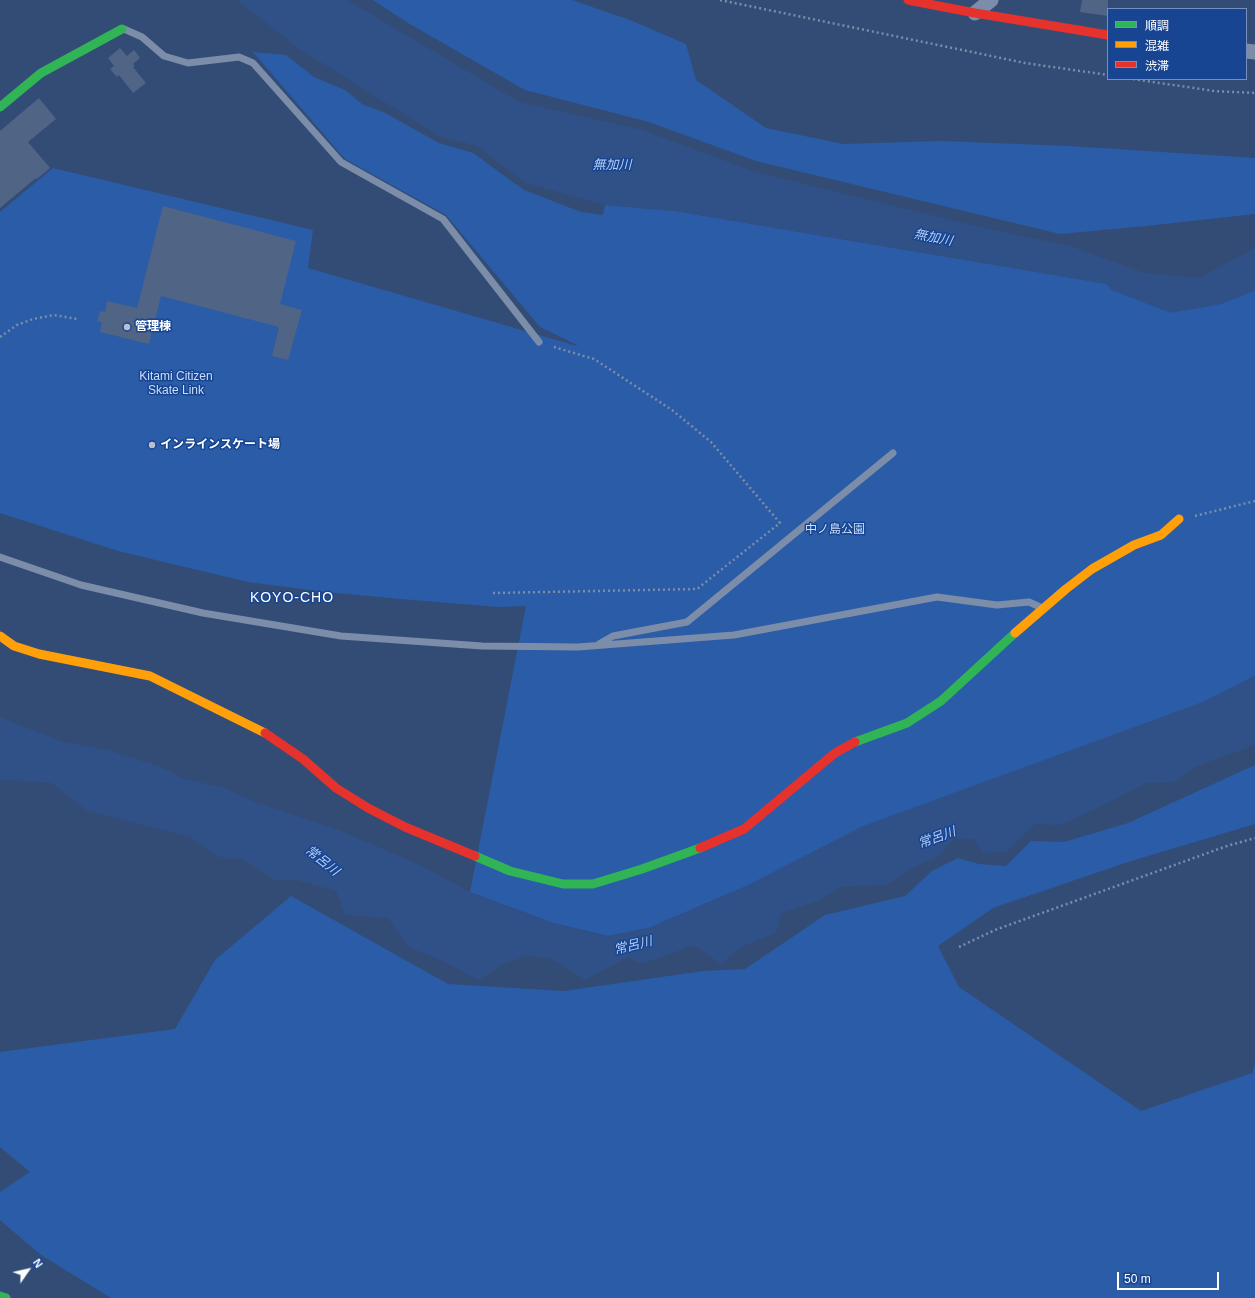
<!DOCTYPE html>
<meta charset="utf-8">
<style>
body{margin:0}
#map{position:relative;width:1255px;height:1298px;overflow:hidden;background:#334c76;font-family:Arial,"Noto Sans JP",sans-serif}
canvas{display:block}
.legend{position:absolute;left:1107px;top:8px;width:140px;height:72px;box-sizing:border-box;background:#184591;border:1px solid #748fbd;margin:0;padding:5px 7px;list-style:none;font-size:12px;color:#fff}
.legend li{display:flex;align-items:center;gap:8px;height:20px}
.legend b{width:20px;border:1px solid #748fbd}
.north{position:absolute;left:8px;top:1250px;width:40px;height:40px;-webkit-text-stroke:3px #184591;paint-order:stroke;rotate:56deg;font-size:11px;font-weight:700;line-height:16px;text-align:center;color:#fff}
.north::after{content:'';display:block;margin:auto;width:14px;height:18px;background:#fff;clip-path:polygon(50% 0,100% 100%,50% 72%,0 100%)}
.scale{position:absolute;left:1117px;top:1272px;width:102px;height:18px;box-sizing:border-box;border:2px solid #fff;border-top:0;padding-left:5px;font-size:12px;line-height:14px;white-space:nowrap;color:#fff;-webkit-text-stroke:3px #184591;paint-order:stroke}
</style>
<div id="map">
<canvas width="1255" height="1298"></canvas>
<ul class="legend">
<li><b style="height:5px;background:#30b455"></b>順調</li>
<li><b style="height:5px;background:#ff9f0a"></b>混雑</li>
<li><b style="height:5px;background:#e5322d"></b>渋滞</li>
</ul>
<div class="north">N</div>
<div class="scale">50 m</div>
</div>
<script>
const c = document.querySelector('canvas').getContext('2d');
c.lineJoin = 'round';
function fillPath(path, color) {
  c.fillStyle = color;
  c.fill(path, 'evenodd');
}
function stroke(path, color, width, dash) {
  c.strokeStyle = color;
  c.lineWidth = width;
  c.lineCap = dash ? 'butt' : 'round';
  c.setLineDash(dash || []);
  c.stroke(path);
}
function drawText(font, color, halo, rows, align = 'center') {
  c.font = font + ' Arial,"Noto Sans JP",sans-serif';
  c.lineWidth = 3;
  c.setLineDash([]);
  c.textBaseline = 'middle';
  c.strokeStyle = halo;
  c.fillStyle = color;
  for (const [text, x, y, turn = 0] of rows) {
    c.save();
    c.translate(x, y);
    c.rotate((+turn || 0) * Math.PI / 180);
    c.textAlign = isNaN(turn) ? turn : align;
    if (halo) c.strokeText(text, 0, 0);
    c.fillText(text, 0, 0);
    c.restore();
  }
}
fillPath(new Path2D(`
 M373 0H572L630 20 686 44 696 80 766 128 843 144 942 141 1069 146 1255 158V214L1146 226 1060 234 756 161 649 122 525 90 408 23Z
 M253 52 286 55 314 77 345 90 362 104 385 113 439 143 473 153 524 190 581 212 603 215 605 205 675 211 1161 293 1255 284V676L1203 702 746 886 649 928 608 936 553 923 470 892 526 606 498 607 401 599 326 592 248 582 118 551 0 513V212L53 168 313 230 308 268 577 346V345L540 327 446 215 345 159Z
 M1255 765V824L1128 862 993 908 938 946 959 987 1141 1111 1252 1073 1255 1064V1298H111L41 1255 0 1220V1192L30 1172 0 1147V1052L175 1029 215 960 291 896 448 984 564 991 703 971 745 969 825 915 905 896 932 871 958 858 979 864 1006 866 1031 841 1064 842 1128 823Z`), '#2b5ca7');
fillPath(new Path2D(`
 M237 0H347L519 102 642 130 755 172 976 226 1073 247 1144 273 1199 278 1255 248V284L1161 293 675 211 605 205 526 183 477 146 439 136 298 48Z
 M1255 676V745L1197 766 1174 782 1146 783 1096 809 1059 825 1035 824 1006 852 983 853 974 839H953L939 856 911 869 886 885H868L841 887 819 901 781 913 776 933 743 946 721 964 694 945 642 964 628 957 585 980 550 958 526 956 503 964 479 980 441 960 408 947 388 918 345 915 336 891 297 880H274L244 860 220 857 190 837 86 810 52 783 19 763 0 769V717L63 742 108 750 161 767 182 778 224 788 253 801 341 831 420 865 470 892 553 923 608 936 649 928 746 886 863 826 1203 702Z`), '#305187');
stroke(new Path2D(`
 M1118 279 1172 300 1218 292 1255 277
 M0 767 63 771`), '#305187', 25);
fillPath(new Path2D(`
 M1082 0H1108V16L1080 12Z
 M120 48 127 56 134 50 140 58 133 64 135 66 133 67 146 83 133 93 119 75 117 77 110 69 114 66 108 58Z
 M39 98 56 119 28 142 50 168 37 179 36 178 0 208V131Z
 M163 206 296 241 280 304 302 310 288 360 272 356 279 327 161 296 149 344 100 332 102 322 97 321 100 311 105 312 107 301 137 308Z`), '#506485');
stroke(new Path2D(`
 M720 0 1025 63 1108 75
 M1133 79 1214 91 1255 93
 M0 337 17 325 33 319 54 315 77 319
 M1195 516 1255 501
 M493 593 697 589 780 523 711 442 672 410 594 359 554 347
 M959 947 995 930 1227 846 1255 838`), '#7b8da9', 2.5, [2, 3]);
stroke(new Path2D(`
 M124 29 142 37 164 56 188 63 239 57 253 63 341 162 443 219 539 342
 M0 557 81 585 203 613 341 636 482 646 578 647 734 635 937 597 997 605 1029 602 1040 607
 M599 644 613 636 687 622 893 453`), '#7b8da9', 7);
stroke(new Path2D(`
 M975 13 991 0
 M1246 51 1255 52`), '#7b8da9', 15);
stroke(new Path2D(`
 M0 107 41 73 122 29
 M855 742 907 723 941 701 1015 633
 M475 856 510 871 563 884H593L642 869 700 848
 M0 1296 6 1298`), '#30b455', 9);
stroke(new Path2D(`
 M1015 633 1066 589 1092 569 1134 545 1161 535 1179 519
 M0 636 14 646 39 654 150 676 265 733`), '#ff9f0a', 9);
stroke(new Path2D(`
 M908 0 975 13 1108 35
 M265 733 303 759 336 788 368 808 405 827 475 856
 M700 848 744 829 835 753 855 742`), '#e5322d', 9);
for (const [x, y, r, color] of [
 [127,327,4,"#b8c0cf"],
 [152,445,4,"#b8c0cf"]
]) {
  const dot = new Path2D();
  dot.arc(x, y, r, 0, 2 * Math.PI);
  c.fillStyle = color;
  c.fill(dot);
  stroke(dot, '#184591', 1.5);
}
drawText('bold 12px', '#fff', '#184591', [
 ["管理棟",135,327],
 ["インラインスケート場",160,445]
], 'left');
drawText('12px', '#ccdffb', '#184591', [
 ["Kitami Citizen",176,377],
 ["Skate Link",176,391],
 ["中ノ島公園",835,530]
]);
drawText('italic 13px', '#b2cdf7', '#184591', [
 ["無加川",612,165],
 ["無加川",933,238,11],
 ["常呂川",937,838,-20],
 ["常呂川",322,861,39],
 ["常呂川",633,946,-14]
]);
c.letterSpacing = '1px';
drawText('14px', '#fff', '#184591', [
 ["KOYO-CHO",292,598]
]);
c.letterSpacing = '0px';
</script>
